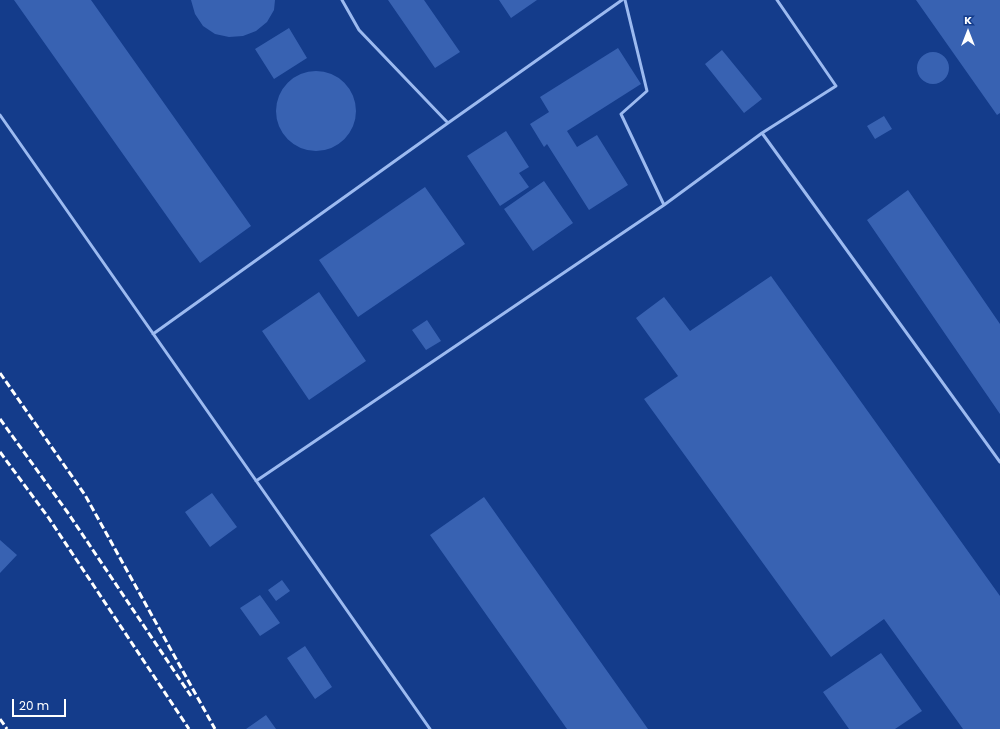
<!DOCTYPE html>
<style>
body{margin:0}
#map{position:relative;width:1000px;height:729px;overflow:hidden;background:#143c8b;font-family:Poppins,sans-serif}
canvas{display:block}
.north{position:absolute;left:948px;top:12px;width:40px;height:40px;-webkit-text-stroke:3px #143c8b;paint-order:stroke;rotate:0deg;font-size:11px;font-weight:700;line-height:16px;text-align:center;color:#fff}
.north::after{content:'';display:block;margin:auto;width:14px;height:18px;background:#fff;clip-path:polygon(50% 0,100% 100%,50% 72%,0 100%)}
.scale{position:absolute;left:12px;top:699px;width:54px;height:18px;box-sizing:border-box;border:2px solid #fff;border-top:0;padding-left:5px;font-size:12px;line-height:14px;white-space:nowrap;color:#fff;-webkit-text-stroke:3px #143c8b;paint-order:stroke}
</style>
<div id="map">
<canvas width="1000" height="729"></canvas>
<div class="north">K</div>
<div class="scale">20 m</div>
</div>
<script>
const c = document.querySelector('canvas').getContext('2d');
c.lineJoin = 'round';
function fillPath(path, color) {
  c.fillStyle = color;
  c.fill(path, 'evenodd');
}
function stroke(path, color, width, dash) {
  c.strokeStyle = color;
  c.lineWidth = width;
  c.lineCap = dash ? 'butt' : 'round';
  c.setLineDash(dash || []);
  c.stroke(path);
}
fillPath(new Path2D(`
 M14 0H91L251 226 200 263Z
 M191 0H275L274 10 267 22 256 31 243 36 229 37 215 34 203 26 195 14Z
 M388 0H424L460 52 435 68Z
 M499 0H537L511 18Z
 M916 0H1000V113L997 115Z
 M289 28 307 58 274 79 255 49Z
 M618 48 641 84 567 131 577 147 597 135 628 185 589 210 547 144 544 147 530 124 549 112 540 97Z
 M722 50 762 99 744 113 705 64Z
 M917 68a16 16 0 1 1 32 0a16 16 0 1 1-32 0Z
 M276 111a40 40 0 1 1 80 0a40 40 0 1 1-80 0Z
 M884 116 892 129 875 139 867 126Z
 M506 131 529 167 519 173 529 187 500 206 467 156Z
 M544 181 573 223 533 251 504 209Z
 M425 187 465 244 358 317 319 260Z
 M908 190 1000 324V414L867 220Z
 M771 276 1000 596V729H963L884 619 831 657 644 399 678 376 636 318 664 297 690 331Z
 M319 292 366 361 309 400 262 331Z
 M427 320 441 341 426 350 412 330Z
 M212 493 237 527 210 547 185 512Z
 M484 497 648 729H567L430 535Z
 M0 540 17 555 0 573Z
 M282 580 290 591 276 601 268 590Z
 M260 595 280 623 260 636 240 608Z
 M305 646 332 687 315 699 287 658Z
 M881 653 922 711 895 729H849L823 692Z
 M266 715 276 729H246Z`), '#3862b2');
stroke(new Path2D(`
 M342 0 359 30 448 123
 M0 115 430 729
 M762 133 1000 462
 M664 205 762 133 836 86 777 0
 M153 334 448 123 622 0
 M256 481 664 205 621 114 647 91 625 0`), '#9cbaf0', 3);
stroke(new Path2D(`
 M0 373 85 495 215 729
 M0 419 68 513 191 696
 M0 452 48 517 189 729
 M0 719 7 729`), '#fff', 3, [7, 3]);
</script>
